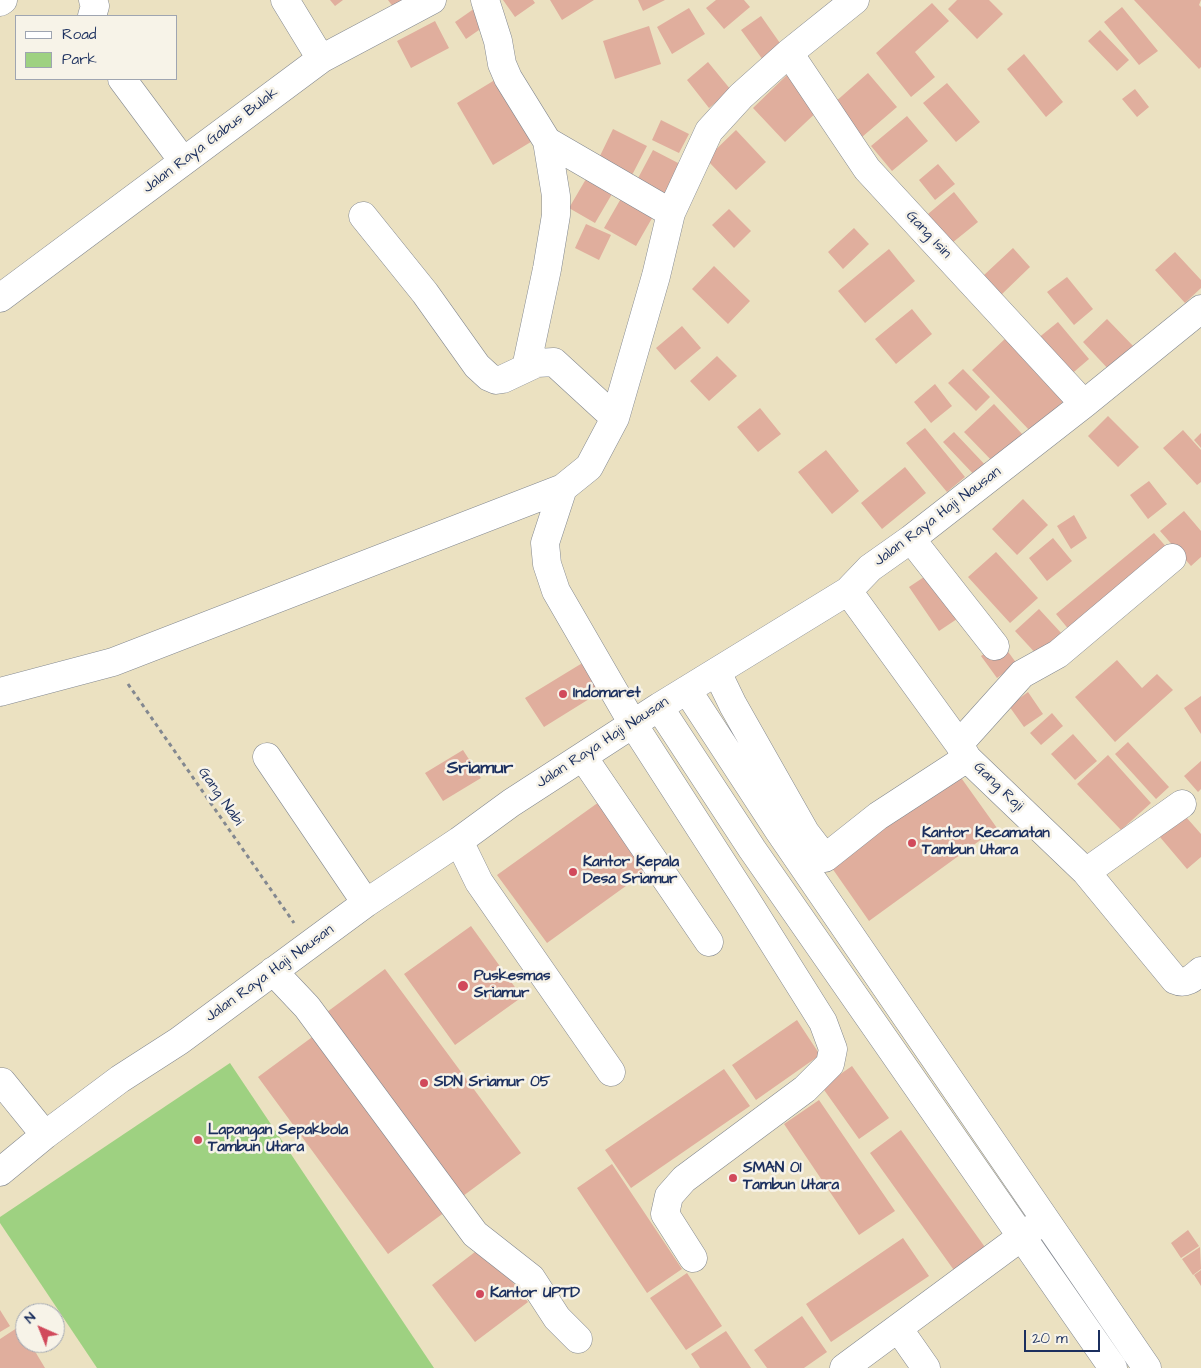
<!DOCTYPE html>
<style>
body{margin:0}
#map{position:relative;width:1201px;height:1368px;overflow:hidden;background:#ebe1c1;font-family:"Architects Daughter",sans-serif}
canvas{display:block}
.legend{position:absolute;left:15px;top:15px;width:162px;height:65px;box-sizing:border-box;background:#f7f3e8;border:1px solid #9fa5b1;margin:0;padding:6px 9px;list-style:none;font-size:15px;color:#1b2f5e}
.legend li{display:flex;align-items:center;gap:10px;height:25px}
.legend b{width:25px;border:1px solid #9fa5b1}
.north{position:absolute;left:15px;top:1303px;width:50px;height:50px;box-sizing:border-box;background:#f7f3e8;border:1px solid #9fa5b1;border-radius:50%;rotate:316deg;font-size:14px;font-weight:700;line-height:20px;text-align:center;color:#1b2f5e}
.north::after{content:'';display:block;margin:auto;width:18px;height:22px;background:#d1495b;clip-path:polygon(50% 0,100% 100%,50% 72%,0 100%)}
.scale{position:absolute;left:1024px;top:1330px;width:76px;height:22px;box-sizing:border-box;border:2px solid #1b2f5e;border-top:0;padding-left:6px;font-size:15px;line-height:18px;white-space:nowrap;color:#1b2f5e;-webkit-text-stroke:4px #f7f3e8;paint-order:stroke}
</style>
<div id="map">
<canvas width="1201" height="1368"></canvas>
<ul class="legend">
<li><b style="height:6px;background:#fff"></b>Road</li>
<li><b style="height:14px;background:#9ed181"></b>Park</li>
</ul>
<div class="north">N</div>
<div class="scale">20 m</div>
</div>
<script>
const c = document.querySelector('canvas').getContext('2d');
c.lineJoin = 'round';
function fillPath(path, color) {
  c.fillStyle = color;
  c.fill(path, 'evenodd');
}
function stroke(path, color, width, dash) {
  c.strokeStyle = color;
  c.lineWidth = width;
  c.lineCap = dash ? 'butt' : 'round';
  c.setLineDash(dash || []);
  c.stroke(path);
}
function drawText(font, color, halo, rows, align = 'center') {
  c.font = font + ' "Architects Daughter",sans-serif';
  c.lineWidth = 5;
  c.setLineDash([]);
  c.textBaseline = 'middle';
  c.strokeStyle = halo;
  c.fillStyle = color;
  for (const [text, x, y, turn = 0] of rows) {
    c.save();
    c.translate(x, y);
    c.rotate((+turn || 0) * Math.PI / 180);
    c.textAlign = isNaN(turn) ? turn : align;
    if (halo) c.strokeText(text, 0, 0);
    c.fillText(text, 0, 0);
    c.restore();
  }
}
fillPath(new Path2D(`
 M230 1063 434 1368H97L0 1223V1217Z`), '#9ed181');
fillPath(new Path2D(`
 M330 0H343L335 6Z
 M388 0H410L396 11Z
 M503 0H533L535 3 515 17Z
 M550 0H594L562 20Z
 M638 0H665L643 11Z
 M716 0H744L750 7 724 29 706 8Z
 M957 0H989L1003 14 977 39 948 9Z
 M1134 0H1201L1199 5 1201 7V67L1199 69Z
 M932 3 949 21 915 52 935 77 911 97 876 53Z
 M478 6 489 23 466 39 455 22Z
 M1122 7 1158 51 1139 65 1104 22Z
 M689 8 705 34 672 54 657 27Z
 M761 16 782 46 763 60 741 30Z
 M435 21 449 48 411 68 397 41Z
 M649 26 661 64 615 79 603 41Z
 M1100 30 1129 60 1117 71 1088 41Z
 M1024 54 1063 102 1046 117 1007 69Z
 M708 62 731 90 709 108 687 80Z
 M789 73 822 107 785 142 753 108Z
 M868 73 897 107 862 137 834 103Z
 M503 75 539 137 493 165 457 103Z
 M947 83 980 122 956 142 923 103Z
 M1135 89 1149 107 1137 117 1122 99Z
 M907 116 928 141 892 171 871 146Z
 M661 120 689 134 679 153 652 140Z
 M613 129 647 146 631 177 598 160Z
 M736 130 766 162 736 190 706 159Z
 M653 150 680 164 663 196 636 182Z
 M938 164 955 184 935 200 919 180Z
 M586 179 612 194 595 223 569 208Z
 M954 192 978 222 952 243 928 214Z
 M623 195 655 213 636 246 604 228Z
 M729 209 751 231 734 248 712 225Z
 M586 224 611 235 599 260 575 248Z
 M854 228 869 244 843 269 828 252Z
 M1013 248 1030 267 1001 295 983 276Z
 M889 249 915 281 865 323 838 291Z
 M1175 252 1201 280V288L1185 303 1155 270Z
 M714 266 750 301 728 324 692 289Z
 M1067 277 1093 309 1074 325 1047 292Z
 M912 309 932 334 896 364 875 339Z
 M1107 319 1136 349 1111 372 1083 342Z
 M1058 322 1089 359 1068 377 1037 339Z
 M682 326 701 348 675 370 656 348Z
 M1008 336 1067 398 1031 432 972 370Z
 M717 356 737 376 709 401 690 381Z
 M963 369 990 397 976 411 948 383Z
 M935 384 952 406 931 423 914 402Z
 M994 404 1024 436 995 464 964 432Z
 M760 408 781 434 758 452 737 427Z
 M1108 416 1139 447 1118 467 1088 436Z
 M925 428 965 477 947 492 906 443Z
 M1183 430 1201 450V482L1197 485 1163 448Z
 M954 432 990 470 979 480 943 442Z
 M1201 433V448L1194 440Z
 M826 450 859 491 832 514 798 472Z
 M905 467 926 493 882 529 861 503Z
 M1149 481 1167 504 1148 519 1130 495Z
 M1023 499 1048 525 1017 555 992 529Z
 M1184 511 1201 531V557L1191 566 1160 531Z
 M1074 515 1087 538 1071 549 1057 526Z
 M1154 533 1169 550 1070 631 1056 614Z
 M1053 538 1072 561 1047 581 1029 558Z
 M996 552 1038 598 1010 623 968 577Z
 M933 571 963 615 939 631 909 587Z
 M1039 609 1063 635 1039 657 1015 631Z
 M1001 642 1017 664 997 678 981 656Z
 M1117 660 1142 688 1157 674 1173 690 1115 742 1075 697Z
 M584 662 602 691 544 727 525 698Z
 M1028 692 1043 714 1024 727 1009 706Z
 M1201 696V734L1184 708Z
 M1052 713 1063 726 1041 745 1030 733Z
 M1073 734 1097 761 1075 780 1051 754Z
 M1128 742 1169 787 1156 799 1115 754Z
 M463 750 481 778 443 801 425 773Z
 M1108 755 1151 803 1121 830 1077 784Z
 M1201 761V789L1198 792 1184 776Z
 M957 772 997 828 869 921 825 858Z
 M599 802 648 870 547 943 497 875Z
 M1179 809 1201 834V857L1187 869 1154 830Z
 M471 926 522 997 455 1045 404 974Z
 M385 969 521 1153 463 1196 327 1012Z
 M797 1020 820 1055 756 1100 732 1065Z
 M315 1035 445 1212 388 1254 258 1077Z
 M852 1066 889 1118 859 1139 822 1087Z
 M724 1069 750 1106 631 1188 605 1150Z
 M819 1100 895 1211 859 1235 784 1124Z
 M901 1130 987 1250 956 1273 870 1153Z
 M612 1164 682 1269 647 1293 577 1188Z
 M1188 1230 1199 1246 1181 1258 1171 1243Z
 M903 1238 929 1276 831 1342 806 1304Z
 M484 1245 528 1302 475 1342 432 1285Z
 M1200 1247 1201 1269 1193 1275 1182 1259Z
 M1201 1270V1286L1194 1275Z
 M687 1273 722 1326 686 1350 650 1298Z
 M0 1310 10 1326 0 1332Z
 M802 1316 827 1352 804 1368H767L754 1350Z
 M20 1326 25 1335V1343H30L45 1368H0V1339Z
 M726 1331 751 1368H700L691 1354Z`), '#e0ae9d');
const minor = new Path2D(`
 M285 0 321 59
 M485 0 498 41 502 64 508 78 547 141 556 196V215L547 269 526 368
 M0 2 3 0
 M92 16 95 6 93 0
 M789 53 867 169 1084 404
 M122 79 183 161
 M547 141 671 213
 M363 216 425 293 477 366 489 377 496 380 503 379 537 363 554 362 615 418
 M0 298 321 59 432 0
 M563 488 545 543 547 564 556 591 633 724 747 901 823 1022 833 1049 830 1064 805 1089 684 1179 669 1196 665 1214 693 1258
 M911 539 995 646
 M848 591 959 744 967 758 1086 872 1175 980C1186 985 1193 978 1201 971
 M717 672 733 705 805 832 825 858 878 816 967 758
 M687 690 779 831 1147 1368
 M0 692 113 662 563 488 589 467 615 418 656 276 671 213 709 131 741 96 789 53 855 0
 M659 707 752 849 1113 1368
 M959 744 1022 674 1058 654 1172 558
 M267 757 366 903
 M583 757 709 942
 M459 841 479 882 611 1072
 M1086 872 1182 804
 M273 971 307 1007 475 1234 531 1278 557 1318 578 1339
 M2 1082 45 1135
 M0 1172 45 1135 120 1079 179 1041 366 903 459 841 511 803 659 707 848 591 870 568 911 539 1084 404 1201 309
 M898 1328 926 1368
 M844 1368 1036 1226`);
stroke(minor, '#838890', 29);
stroke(new Path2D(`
 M128 684 294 923`), '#838890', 3, [4, 4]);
stroke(minor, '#fff', 28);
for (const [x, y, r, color] of [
 [563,694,5,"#d1495b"],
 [912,843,5,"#d1495b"],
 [573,872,5,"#d1495b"],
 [463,986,6,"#d1495b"],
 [424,1083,5,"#d1495b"],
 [198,1140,5,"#d1495b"],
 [733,1178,5,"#d1495b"],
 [480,1294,5,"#d1495b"]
]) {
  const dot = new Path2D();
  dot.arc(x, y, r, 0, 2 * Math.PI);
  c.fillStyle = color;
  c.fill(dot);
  stroke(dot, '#f7f3e8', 2);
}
drawText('15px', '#1b2f5e', '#f7f3e8', [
 ["Jalan Raya Gabus Bulak",211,141,-37],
 ["Gang Isin",928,235,47],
 ["Jalan Raya Haji Nausan",938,517,-37],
 ["Jalan Raya Haji Nausan",603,743,-33],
 ["Gang Raji",998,787,44],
 ["Gang Nabi",220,797,55],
 ["Jalan Raya Haji Nausan",270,974,-36]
]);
drawText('bold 15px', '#1b2f5e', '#f7f3e8', [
 ["Indomaret",573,694],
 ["Kantor Kecamatan",922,834],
 ["Tambun Utara",922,851],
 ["Kantor Kepala",583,863],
 ["Desa Sriamur",583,880],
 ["Puskesmas",474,977],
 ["Sriamur",474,994],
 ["SDN Sriamur 05",434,1083],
 ["Lapangan Sepakbola",208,1131],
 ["Tambun Utara",208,1148],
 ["SMAN 01",743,1169],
 ["Tambun Utara",743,1186],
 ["Kantor UPTD",490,1294]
], 'left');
drawText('bold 18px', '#1b2f5e', '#f7f3e8', [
 ["Sriamur",480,769]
]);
</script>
